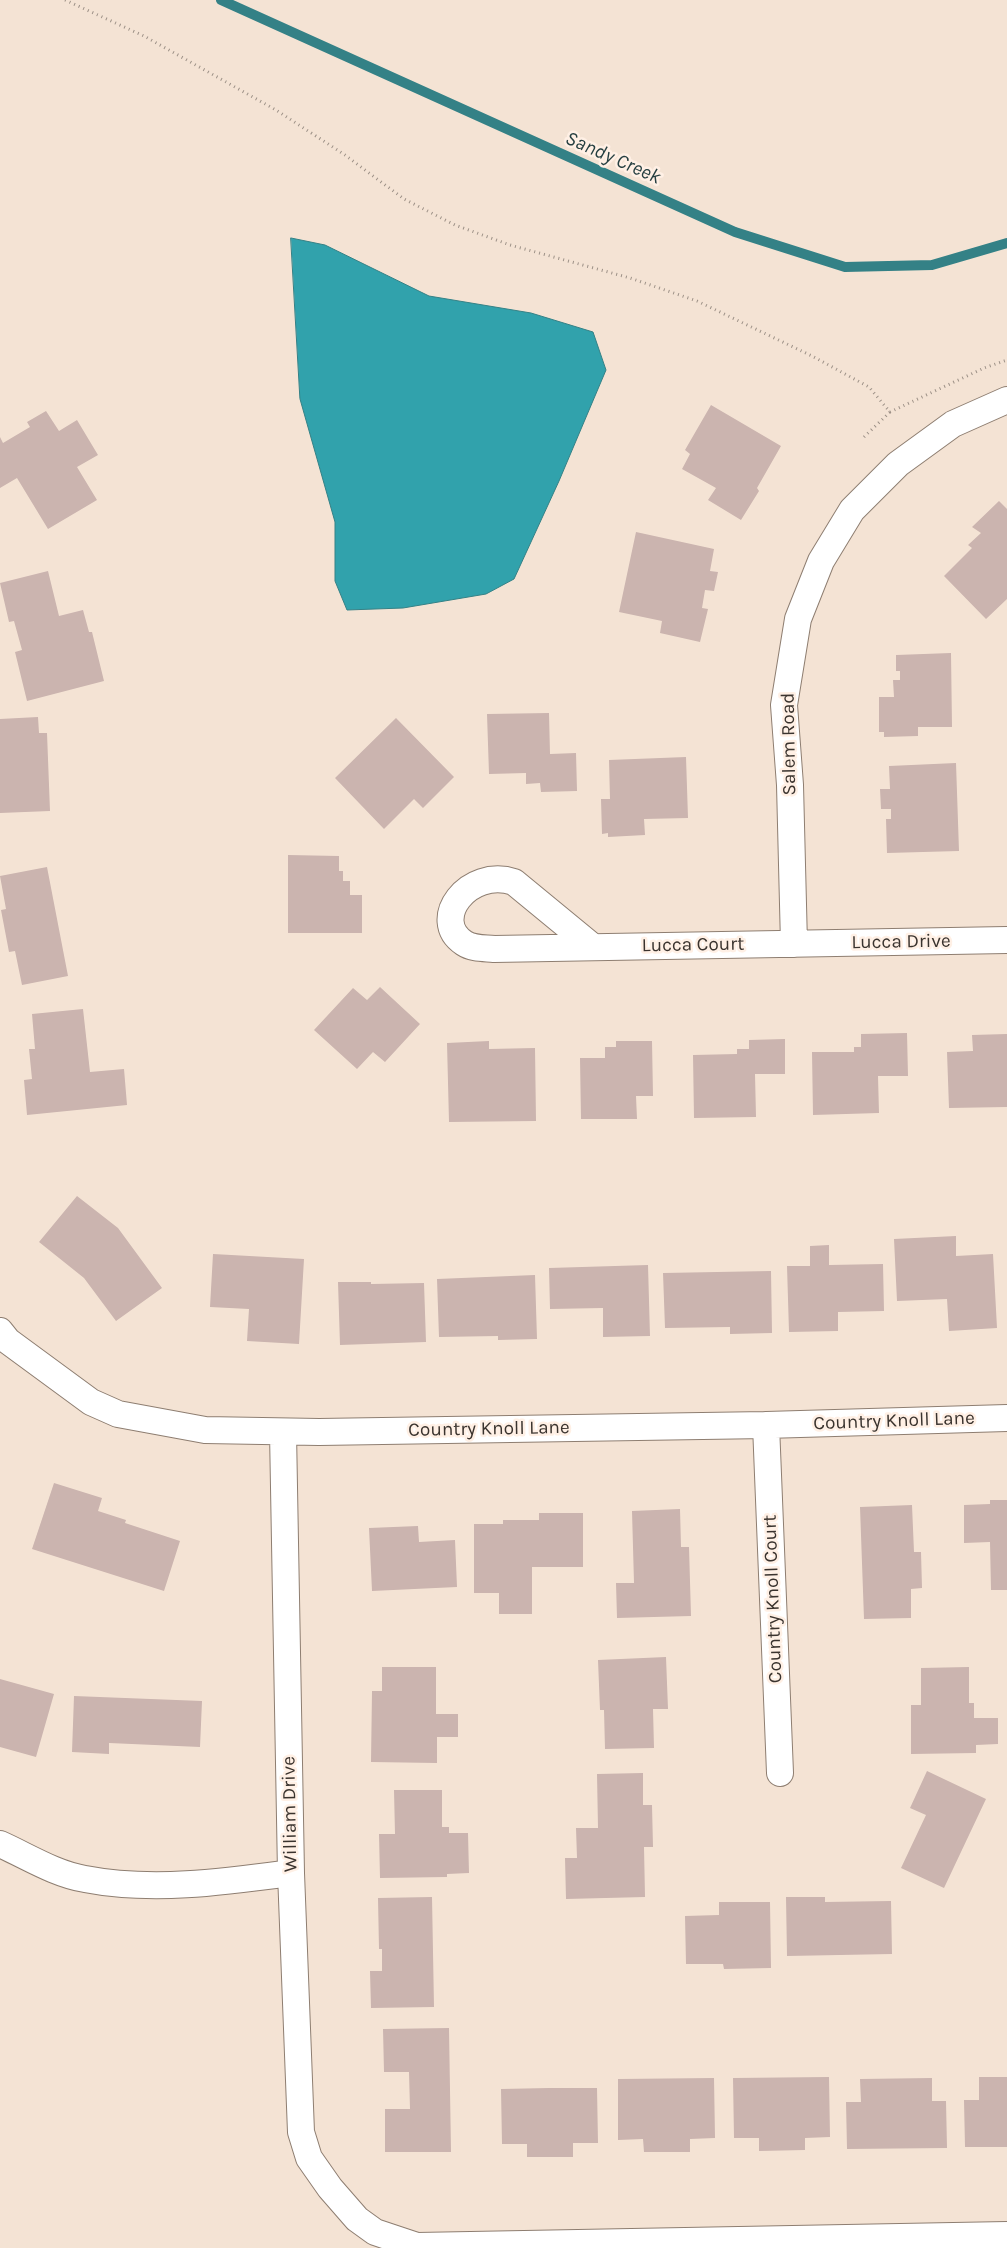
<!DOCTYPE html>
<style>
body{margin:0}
canvas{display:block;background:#f4e3d4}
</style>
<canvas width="1007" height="2248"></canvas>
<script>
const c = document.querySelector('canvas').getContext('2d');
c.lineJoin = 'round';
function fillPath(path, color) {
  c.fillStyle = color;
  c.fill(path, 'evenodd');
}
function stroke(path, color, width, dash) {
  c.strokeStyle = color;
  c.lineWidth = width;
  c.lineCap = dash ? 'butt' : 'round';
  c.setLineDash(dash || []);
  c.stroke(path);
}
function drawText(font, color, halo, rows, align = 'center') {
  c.font = font + ' Karla,sans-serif';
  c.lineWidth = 5;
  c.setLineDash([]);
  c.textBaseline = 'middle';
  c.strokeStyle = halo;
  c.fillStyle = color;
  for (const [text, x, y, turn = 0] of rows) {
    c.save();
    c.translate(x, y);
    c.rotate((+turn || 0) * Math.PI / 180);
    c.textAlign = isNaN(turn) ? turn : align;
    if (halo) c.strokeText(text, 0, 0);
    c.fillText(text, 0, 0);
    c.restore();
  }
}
const water = new Path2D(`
 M291 238 325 245 429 296 531 313 593 332 606 370 559 481 514 579 486 594 403 608 347 610 335 581V522L300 399Z`);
fillPath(water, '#31a2ac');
stroke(water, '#348186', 1);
stroke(new Path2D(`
 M221 0 735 232 845 267 932 265 1007 243`), '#348186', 10);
fillPath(new Path2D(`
 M711 405 781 446 757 488 759 491 741 520 708 500 716 488 682 469 690 454 685 450Z
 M46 411 59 431 77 420 98 455 77 467 97 500 48 529 17 478 0 488V437L3 443 30 427 27 422Z
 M999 501 1007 509V599L986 619 944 576 972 548 968 545 981 533 972 527Z
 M636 532 714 549 710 571 718 572 714 591 705 590 702 608 708 609 700 642 660 633 662 621 619 612Z
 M48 571 59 616 83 610 89 632H92L104 681 27 701 15 652 22 650 14 621 9 622 0 583Z
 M951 653 952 727H918V736L884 737V732H879V697H894L893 680H900V671H896V655Z
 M549 713 550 754 576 753 577 791 541 792 540 783 526 784V773L489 774 487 714Z
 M38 717 39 733H47L50 811 0 813V719Z
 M396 718 454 777 423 808 414 799 384 829 335 778Z
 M686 757 688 818 644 819 645 835 608 837V833L602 834 601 799H610L609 760Z
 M956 763 959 851 887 853 886 819H891V809H881L880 789H890L889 766Z
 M288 855 339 856V871H343V881H350V895H362V933H288Z
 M47 867 68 976 22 985 15 951 9 952 1 910 6 909 0 876Z
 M380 987 420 1024 385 1062 373 1052 357 1069 314 1030 353 988 367 1000Z
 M83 1009 90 1072 124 1069 127 1105 27 1115 24 1080 32 1079 29 1049H35L32 1014Z
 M907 1033 908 1076H878L879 1113 813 1115 812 1052H854V1047H861V1034Z
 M1007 1034V1107L949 1108 947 1052 973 1051 972 1035Z
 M785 1039V1074H755L756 1117 694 1118 693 1055 737 1054V1049H749V1040Z
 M489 1041V1049L535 1048 536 1121 449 1122 447 1043Z
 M616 1041H652L653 1096H636L637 1119H581L580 1058H605V1047H616Z
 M77 1196 118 1228 162 1288 116 1321 84 1278 39 1242Z
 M956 1236V1256L993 1254 997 1328 949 1331 947 1299 897 1301 894 1239Z
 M829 1245V1265L883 1264 884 1311 838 1312V1331L789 1332 787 1266H810V1246Z
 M213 1254 304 1259 299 1344 247 1341 249 1309 210 1307Z
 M648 1265 650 1336 603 1337V1308L550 1309 549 1268Z
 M771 1271 772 1333 730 1334V1327L665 1328 663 1273Z
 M535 1275 537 1339 498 1340V1336L439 1337 437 1279Z
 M338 1282H371V1284L424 1283 426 1342 340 1345Z
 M54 1483 102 1498 98 1511 126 1520 125 1523 180 1541 164 1591 32 1549Z
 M990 1500H1007V1590H991L990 1542 964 1543V1505L990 1504Z
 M912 1505 914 1552H921L922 1588 911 1589V1618L864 1619 860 1507Z
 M680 1509 681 1547H689L691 1616 617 1618 616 1583H634L632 1511Z
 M539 1513H583V1567H532V1614H499V1593H474V1524H503V1520H539Z
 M418 1526 419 1542 455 1540 457 1587 372 1591 369 1528Z
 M666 1657 668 1709H653L654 1748 605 1749 604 1710H600L598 1660Z
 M382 1667H436V1714H458V1737H437V1763L371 1762 372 1691H382Z
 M969 1667V1703H974V1718H998V1744L976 1745V1753L911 1754V1705H921V1668Z
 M0 1679 54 1694 36 1757 0 1747Z
 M74 1696 202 1701 200 1747 109 1743V1754L72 1752Z
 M927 1771 986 1799 944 1888 901 1868 926 1815 910 1808Z
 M643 1773V1805H652L653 1847H644L645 1897 566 1899 565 1858H577L576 1828H598L597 1774Z
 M394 1790H442V1827H449V1833H468L469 1873 447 1874V1877L380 1878 379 1834H395Z
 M432 1897 434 2007 371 2008 370 1971H382V1949H379L378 1898Z
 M786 1897H825V1902L891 1901 892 1954 787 1956Z
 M719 1902H770L771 1968 724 1969 723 1964H686L685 1916 719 1915Z
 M449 2028 451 2152H385V2109H410L409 2072H384L383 2029Z
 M829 2077 830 2137 805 2138V2150L759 2151V2138H734L733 2078Z
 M979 2077H1007V2147H965L964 2100H979Z
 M714 2078 715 2138 690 2139V2152H644L643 2139 618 2140V2079Z
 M932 2078V2101H946L947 2148 847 2149 846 2102H861L860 2079Z
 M549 2088H597L598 2143H573V2157H527V2144H502L501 2089Z`), '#cbb4af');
const minor = new Path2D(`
 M794 944 790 785 784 705 798 619 821 561 852 510 898 464 953 424 1007 400
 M593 947 514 882C468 867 429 920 464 943 473 949 484 948 494 949L1007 940
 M0 1331 8 1341 91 1402 118 1414 205 1430 319 1432 766 1425 1007 1418
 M766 1425 780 1773
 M283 1432 291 1873 301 2132 309 2158 330 2188 357 2219 375 2232 417 2246 1007 2235
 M0 1844C27 1856 55 1874 85 1879 152 1892 224 1882 291 1873`);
stroke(minor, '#8e7e71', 28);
stroke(new Path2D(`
 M65 0 144 36 276 110 345 155 404 199 455 225 510 245 630 278 697 301 812 356 869 387 890 412 984 368 1007 360
 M864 437 890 412`), '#9d9187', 3, [1, 4]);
stroke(minor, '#fff', 26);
drawText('19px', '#3a332e', '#fff0e5', [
 ["Salem Road",789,744,-91],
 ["Lucca Drive",901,942,-1],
 ["Lucca Court",693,945,-1],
 ["Country Knoll Lane",894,1421,-2],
 ["Country Knoll Lane",489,1429,-1],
 ["Country Knoll Court",773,1599,-92],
 ["William Drive",290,1814,-91]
]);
drawText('italic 20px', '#263f41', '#fff0e5', [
 ["Sandy Creek",613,158,24]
]);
</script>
